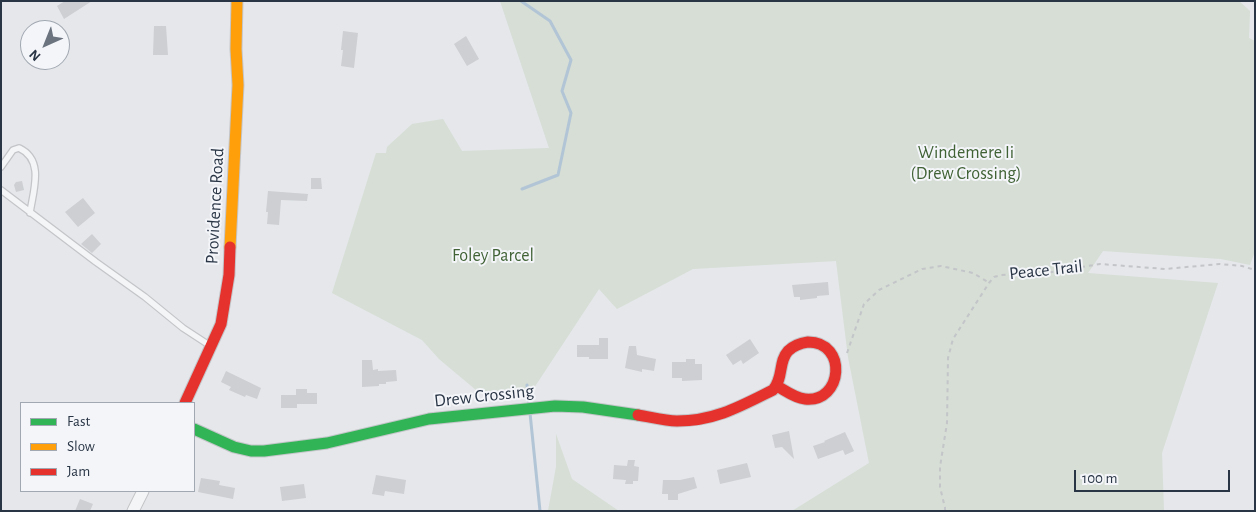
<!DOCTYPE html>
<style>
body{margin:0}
#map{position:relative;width:1256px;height:512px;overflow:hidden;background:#e5e7ea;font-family:"Alegreya Sans",sans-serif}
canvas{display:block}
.frame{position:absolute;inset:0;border:2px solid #293545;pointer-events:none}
.legend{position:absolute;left:20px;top:402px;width:175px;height:90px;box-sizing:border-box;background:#f3f5f9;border:1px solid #a2a8b1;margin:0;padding:6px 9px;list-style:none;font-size:15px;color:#293545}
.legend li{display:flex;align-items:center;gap:10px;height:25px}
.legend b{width:25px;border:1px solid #a2a8b1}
.north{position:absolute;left:20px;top:20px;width:50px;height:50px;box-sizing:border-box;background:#f3f5f9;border:1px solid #a2a8b1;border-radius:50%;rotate:224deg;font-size:14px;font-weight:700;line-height:20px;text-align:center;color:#293545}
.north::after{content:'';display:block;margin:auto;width:18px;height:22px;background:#6b737f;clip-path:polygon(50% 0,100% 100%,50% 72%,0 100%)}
.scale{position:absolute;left:1074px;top:470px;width:156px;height:22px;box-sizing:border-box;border:2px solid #293545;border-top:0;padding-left:6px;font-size:15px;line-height:18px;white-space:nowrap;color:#293545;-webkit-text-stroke:4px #f3f5f9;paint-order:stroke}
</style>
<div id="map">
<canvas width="1256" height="512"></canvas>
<div class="frame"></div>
<ul class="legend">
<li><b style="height:6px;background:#30b455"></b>Fast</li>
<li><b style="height:6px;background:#ff9f0a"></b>Slow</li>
<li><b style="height:6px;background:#e5322d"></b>Jam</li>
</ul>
<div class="north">N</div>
<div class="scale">100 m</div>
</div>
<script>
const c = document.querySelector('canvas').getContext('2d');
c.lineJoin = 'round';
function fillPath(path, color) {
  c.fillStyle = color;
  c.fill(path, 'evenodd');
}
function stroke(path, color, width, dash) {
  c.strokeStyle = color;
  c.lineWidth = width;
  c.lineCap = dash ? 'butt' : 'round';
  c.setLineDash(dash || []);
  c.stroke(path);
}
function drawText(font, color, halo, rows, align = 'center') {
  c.font = font + ' "Alegreya Sans",sans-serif';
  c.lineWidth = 4;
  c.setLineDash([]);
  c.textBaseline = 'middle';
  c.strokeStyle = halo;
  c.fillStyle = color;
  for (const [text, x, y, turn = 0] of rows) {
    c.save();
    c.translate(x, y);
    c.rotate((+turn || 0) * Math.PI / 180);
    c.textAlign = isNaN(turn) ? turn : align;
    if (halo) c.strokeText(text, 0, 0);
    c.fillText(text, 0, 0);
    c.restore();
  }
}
fillPath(new Path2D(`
 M500 1H1239L1250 11 1249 38 1255 41V251L1250 265 1221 259 1103 251 1088 273 1218 283 1162 453 1164 511H792L869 463 848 357 836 261 693 269 617 309 599 289 530 394 486 399 484 390H476L439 359 422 340 332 293 376 153H386L387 147 412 124 443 119 462 151 549 148Z
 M556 434 572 479 619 511H548L556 467Z`), '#d6ded5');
stroke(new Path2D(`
 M521 1 550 21 571 60 562 91 571 113 558 175 522 189
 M527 385 529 405
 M530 413 540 511`), '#b2c5d6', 3);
fillPath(new Path2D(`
 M65 1H92L64 19 57 6Z
 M154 26H166L168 55H153Z
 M343 31 358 33 354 68 341 66 343 50H341Z
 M466 36 479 59 467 66 454 44Z
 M311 178H321L322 189H311Z
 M22 181 24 190 16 192 14 185 16 182Z
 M268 191 308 194 307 201 281 200 279 225 267 224 268 212H266Z
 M83 198 95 213 78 227 65 212Z
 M92 234 101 244 92 253 81 244Z
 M828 282 829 295 817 296V298L800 300V297H794L792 285Z
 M599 338H608V359H589V357H577V345H599Z
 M750 339 759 353 743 364 741 360 733 365 726 355Z
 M629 346H636L637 355 656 359 654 371 642 369V372L625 368Z
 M686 359H695V364H702V380L682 381V378H672V362H686Z
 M362 360H372L373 370 378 369V371L396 370 397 381 386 382V384H379V386L362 387Z
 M226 371 261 388 257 399 246 395 245 397 229 390 231 387 221 382Z
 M296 389H307V393H317V404H297V408H281V395H296Z
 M789 431 794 459 782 447 775 448 772 435Z
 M845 432 854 451 845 455 843 450 818 459 813 446 825 442 824 441Z
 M628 460H635L634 466 639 467 638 481H633V484H625L626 480 613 479 614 465 627 466Z
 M747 463 751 477 720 484 717 470Z
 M376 475 406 480 404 494 385 491 384 496 372 494Z
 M694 477 697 488 678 494V500H668V494H662L663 480H680Z
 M201 478 220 481 219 485 235 488 233 499 198 492Z
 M304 484 306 498 282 501 280 487Z
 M80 499 93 504 90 511H75Z`), '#cdcfd2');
const lane = new Path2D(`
 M1 167 13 150 19 148C45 160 33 191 30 213
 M1 190 96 262 145 297 183 328 209 345`);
const street = new Path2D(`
 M133 511 143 491`);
const fast = new Path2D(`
 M194 429 234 447 251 451H264L327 443 429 419 555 406 583 407 638 415`);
const slow = new Path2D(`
 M230 247 238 85 236 49 237 1`);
const jam = new Path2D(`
 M185 403 221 324 229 275 230 247
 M638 415C651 417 664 421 677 421 715 421 741 406 773 390 784 377 778 362 788 351 793 346 801 343 808 342 848 342 843 403 805 399 795 398 786 391 777 386`);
stroke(lane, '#c3c5c8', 8);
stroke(street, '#c3c5c8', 13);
stroke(fast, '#c3c5c8', 13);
stroke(slow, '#c3c5c8', 13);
stroke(jam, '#c3c5c8', 13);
stroke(new Path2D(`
 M847 353 864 304 879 290 922 269 941 266 973 273 988 282
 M945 511V508L940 487V467L947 423 948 358 953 339 989 283 994 277 1001 275 1046 273 1100 264 1165 269 1220 264 1242 266 1255 270`), '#c3c5c9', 2, [4, 4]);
stroke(lane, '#f4f5f6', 5.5);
stroke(street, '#f4f5f6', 11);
stroke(fast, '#30b455', 11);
stroke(slow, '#ff9f0a', 11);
stroke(jam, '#e5322d', 11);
drawText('18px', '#406235', '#f3f5f9', [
 ["Windemere Ii",966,153],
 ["(Drew Crossing)",966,174],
 ["Foley Parcel",493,256]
]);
drawText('18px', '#293545', '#f3f5f9', [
 ["Providence Road",215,206,-87],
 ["Peace Trail",1046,270,-6],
 ["Drew Crossing",484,396,-6]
]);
</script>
